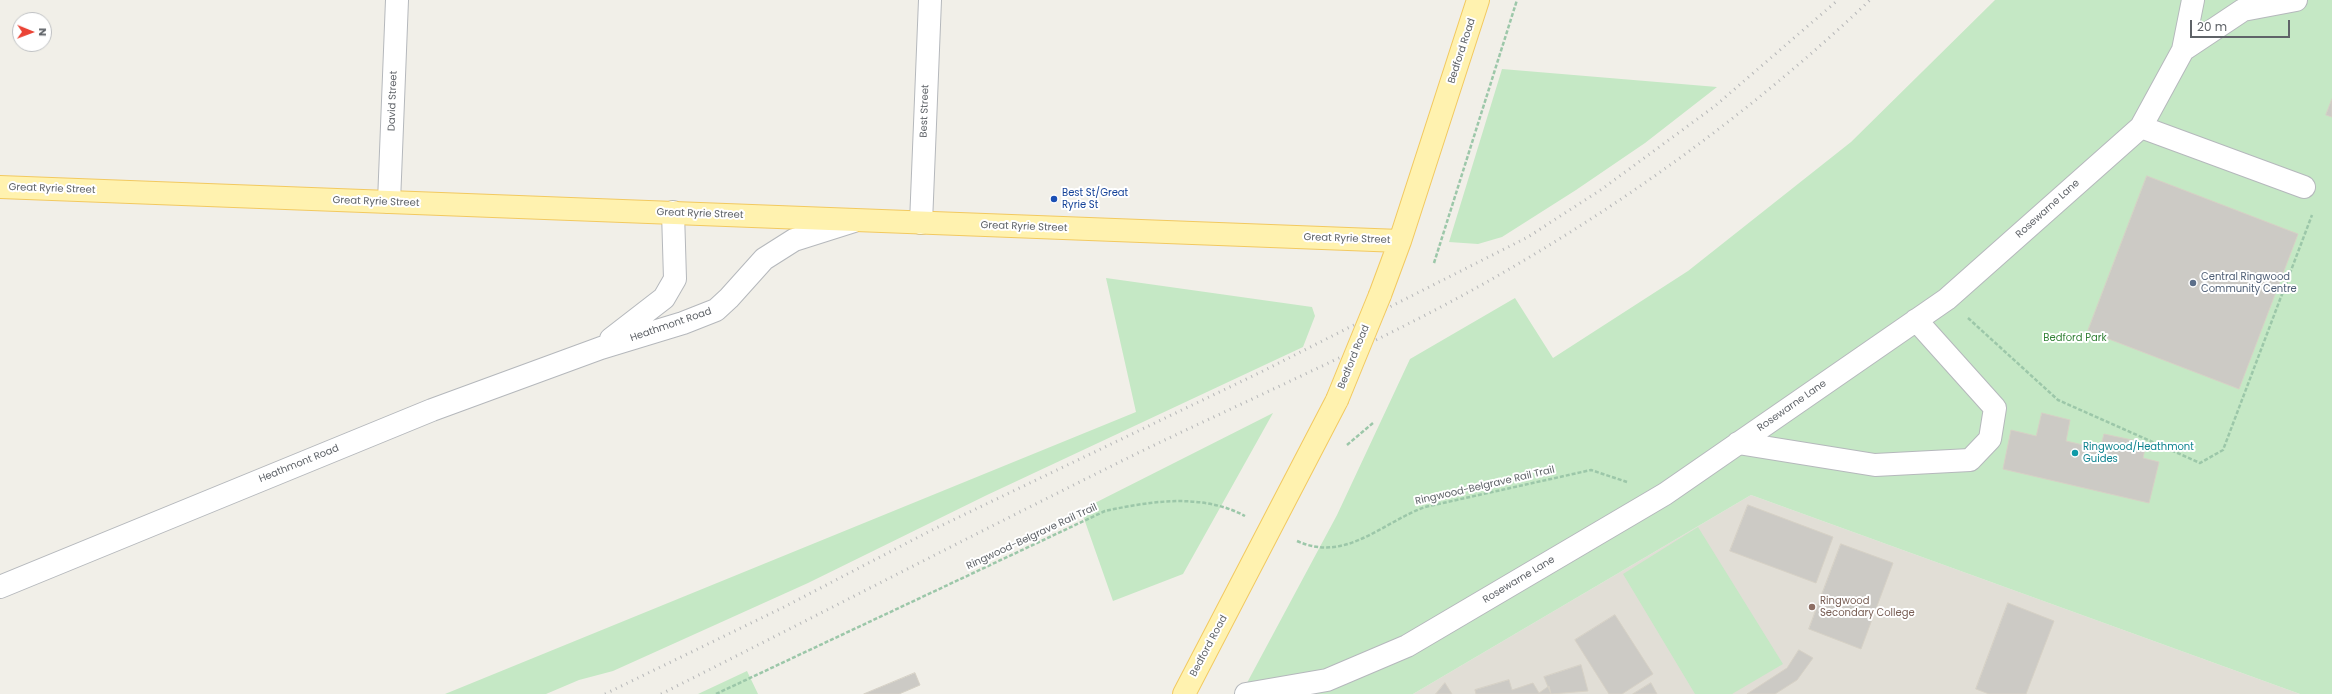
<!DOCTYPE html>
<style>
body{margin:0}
#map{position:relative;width:2332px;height:694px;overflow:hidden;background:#f1efe8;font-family:Poppins,sans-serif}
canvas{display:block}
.north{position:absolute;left:12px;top:12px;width:40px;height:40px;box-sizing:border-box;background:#fff;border:1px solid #bfc1c3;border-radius:50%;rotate:91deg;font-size:11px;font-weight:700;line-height:16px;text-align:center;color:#5f6368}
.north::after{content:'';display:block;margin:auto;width:14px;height:18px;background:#ea4335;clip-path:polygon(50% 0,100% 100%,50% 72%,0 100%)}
.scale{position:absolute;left:2190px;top:20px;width:100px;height:18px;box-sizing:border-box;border:2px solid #5f6368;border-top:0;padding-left:5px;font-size:12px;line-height:14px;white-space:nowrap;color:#5f6368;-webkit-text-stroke:3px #fff;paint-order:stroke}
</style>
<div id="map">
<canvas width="2332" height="694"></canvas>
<div class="north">N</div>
<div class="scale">20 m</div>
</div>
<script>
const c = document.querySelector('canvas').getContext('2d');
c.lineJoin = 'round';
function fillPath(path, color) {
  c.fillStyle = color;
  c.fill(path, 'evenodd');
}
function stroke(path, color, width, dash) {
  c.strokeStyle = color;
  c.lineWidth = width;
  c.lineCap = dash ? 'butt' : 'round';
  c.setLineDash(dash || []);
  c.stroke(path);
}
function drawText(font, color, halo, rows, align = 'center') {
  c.font = font + ' Poppins,sans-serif';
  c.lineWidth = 4;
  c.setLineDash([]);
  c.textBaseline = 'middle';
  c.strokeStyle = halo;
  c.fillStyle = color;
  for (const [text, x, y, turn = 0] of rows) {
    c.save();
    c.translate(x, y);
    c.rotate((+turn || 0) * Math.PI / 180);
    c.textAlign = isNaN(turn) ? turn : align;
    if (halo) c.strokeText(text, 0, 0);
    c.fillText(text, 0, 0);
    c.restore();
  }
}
fillPath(new Path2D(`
 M1751 495 2300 694H1413Z`), '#e1ded6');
fillPath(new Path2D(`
 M1995 0H2332V694H2300L1751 495 1413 694H1241L1337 515 1410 359 1515 298 1553 358 1688 271 1851 142Z
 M1502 69 1717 87 1645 143 1576 190 1502 237 1478 244 1449 242Z
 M1106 278 1312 307 1315 316 1303 347 987 495 808 583 613 671 579 680 546 694H445L1136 412Z
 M1273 413 1183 574 1113 601 1081 510Z
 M1698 527 1783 664 1732 694H1695L1623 574Z
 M747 671 758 694H698Z`), '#c5e8c5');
const building = new Path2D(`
 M2332 99V117L2326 115Z
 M2147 176 2298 234 2239 389 2088 331Z
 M2042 413 2070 420 2066 441 2100 449 2104 434 2146 443 2143 458 2159 462 2149 503 2003 469 2011 430 2036 436Z
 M1748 505 1833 537 1816 583 1730 551Z
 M1841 544 1893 563 1861 649 1809 629Z
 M2008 603 2054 621 2026 694H1989L1976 689Z
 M1615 615 1653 674 1622 694H1609L1575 640Z
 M1799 650 1813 658 1797 680 1775 694H1747L1787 668Z
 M1581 665 1588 691 1551 694 1544 677Z
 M915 673 920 685 899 694H864Z
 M1509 680 1512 690 1533 683 1539 693 1549 686 1551 694H1476L1475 690Z
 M1445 683 1452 694H1436Z
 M1651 683 1657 694H1633Z`);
fillPath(building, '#cccac5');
stroke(building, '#d6d1c6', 1);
const minor = new Path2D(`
 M2183 50 2243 10 2296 0
 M2141 127 2183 50 2193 0
 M389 202 397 0
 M921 223 930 0
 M611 339 664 298 675 279 673 212
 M1738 443 1875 465 1970 460 1990 439 1995 408 1916 320
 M0 587 432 410 601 348 683 323 716 310 729 298 764 259 794 240 854 221
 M1246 694 1327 680 1407 646 1665 494 1947 299 2141 127 2304 187`);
const major = new Path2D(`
 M0 187 1400 241
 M1380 295 1400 241 1478 0
 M1184 694 1337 400`);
stroke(minor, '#b5b8bc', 24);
stroke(major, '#f2c960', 24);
stroke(new Path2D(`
 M1434 263 1517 0
 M1968 318 2058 400 2200 463 2223 450 2312 215
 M1347 445 1373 423
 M1297 541C1346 563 1381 523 1425 507L1591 470 1627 482
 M716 694 1105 511C1151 501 1202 493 1245 516`), '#9cc7a9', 2.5, [4, 2]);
stroke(minor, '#fff', 22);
stroke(major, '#fff2af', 22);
stroke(new Path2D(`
 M605 694 784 607 930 531 1261 372 1528 237 1602 189 1715 106 1838 0
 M661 694C822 613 982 530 1144 450 1252 398 1362 350 1467 293 1612 213 1749 115 1870 0`), '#b6b7b8', 3, [1, 5]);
const majorBridge = new Path2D(`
 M1337 400 1380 295`);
stroke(majorBridge, '#f2c960', 24, []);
stroke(majorBridge, '#fff2af', 22);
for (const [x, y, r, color] of [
 [1054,199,4,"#1a4fb4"],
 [2193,283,4,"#5c6f8a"],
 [2075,453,4,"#0f9aa8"],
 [1812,607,4,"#8d6e63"]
]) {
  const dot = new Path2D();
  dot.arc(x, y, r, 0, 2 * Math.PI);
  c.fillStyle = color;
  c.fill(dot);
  stroke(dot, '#fff', 1.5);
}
drawText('10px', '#5f6368', '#fff', [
 ["Bedford Road",1462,51,-72],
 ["David Street",393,101,-88],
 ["Best Street",925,111,-88],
 ["Great Ryrie Street",52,189,2],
 ["Great Ryrie Street",376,202,2],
 ["Rosewarne Lane",2048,209,-42],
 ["Great Ryrie Street",700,214,2],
 ["Great Ryrie Street",1024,227,2],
 ["Great Ryrie Street",1347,239,2],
 ["Heathmont Road",671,325,-19],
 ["Bedford Road",1354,357,-68],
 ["Rosewarne Lane",1792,406,-35],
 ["Heathmont Road",299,464,-22],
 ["Ringwood-Belgrave Rail Trail",1485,486,-13],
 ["Ringwood-Belgrave Rail Trail",1032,537,-25],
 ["Rosewarne Lane",1519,580,-31],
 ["Bedford Road",1209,646,-62]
]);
drawText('10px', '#164399', '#fff', [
 ["Best St/Great",1062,193],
 ["Ryrie St",1062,205]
], 'left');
drawText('10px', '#4e5e75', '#fff', [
 ["Central Ringwood",2201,277],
 ["Community Centre",2201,289]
], 'left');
drawText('10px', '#348238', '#fff', [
 ["Bedford Park",2075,338]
]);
drawText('10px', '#0d838f', '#fff', [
 ["Ringwood/Heathmont",2083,447],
 ["Guides",2083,459]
], 'left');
drawText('10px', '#785e54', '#fff', [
 ["Ringwood",1820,601],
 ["Secondary College",1820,613]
], 'left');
</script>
